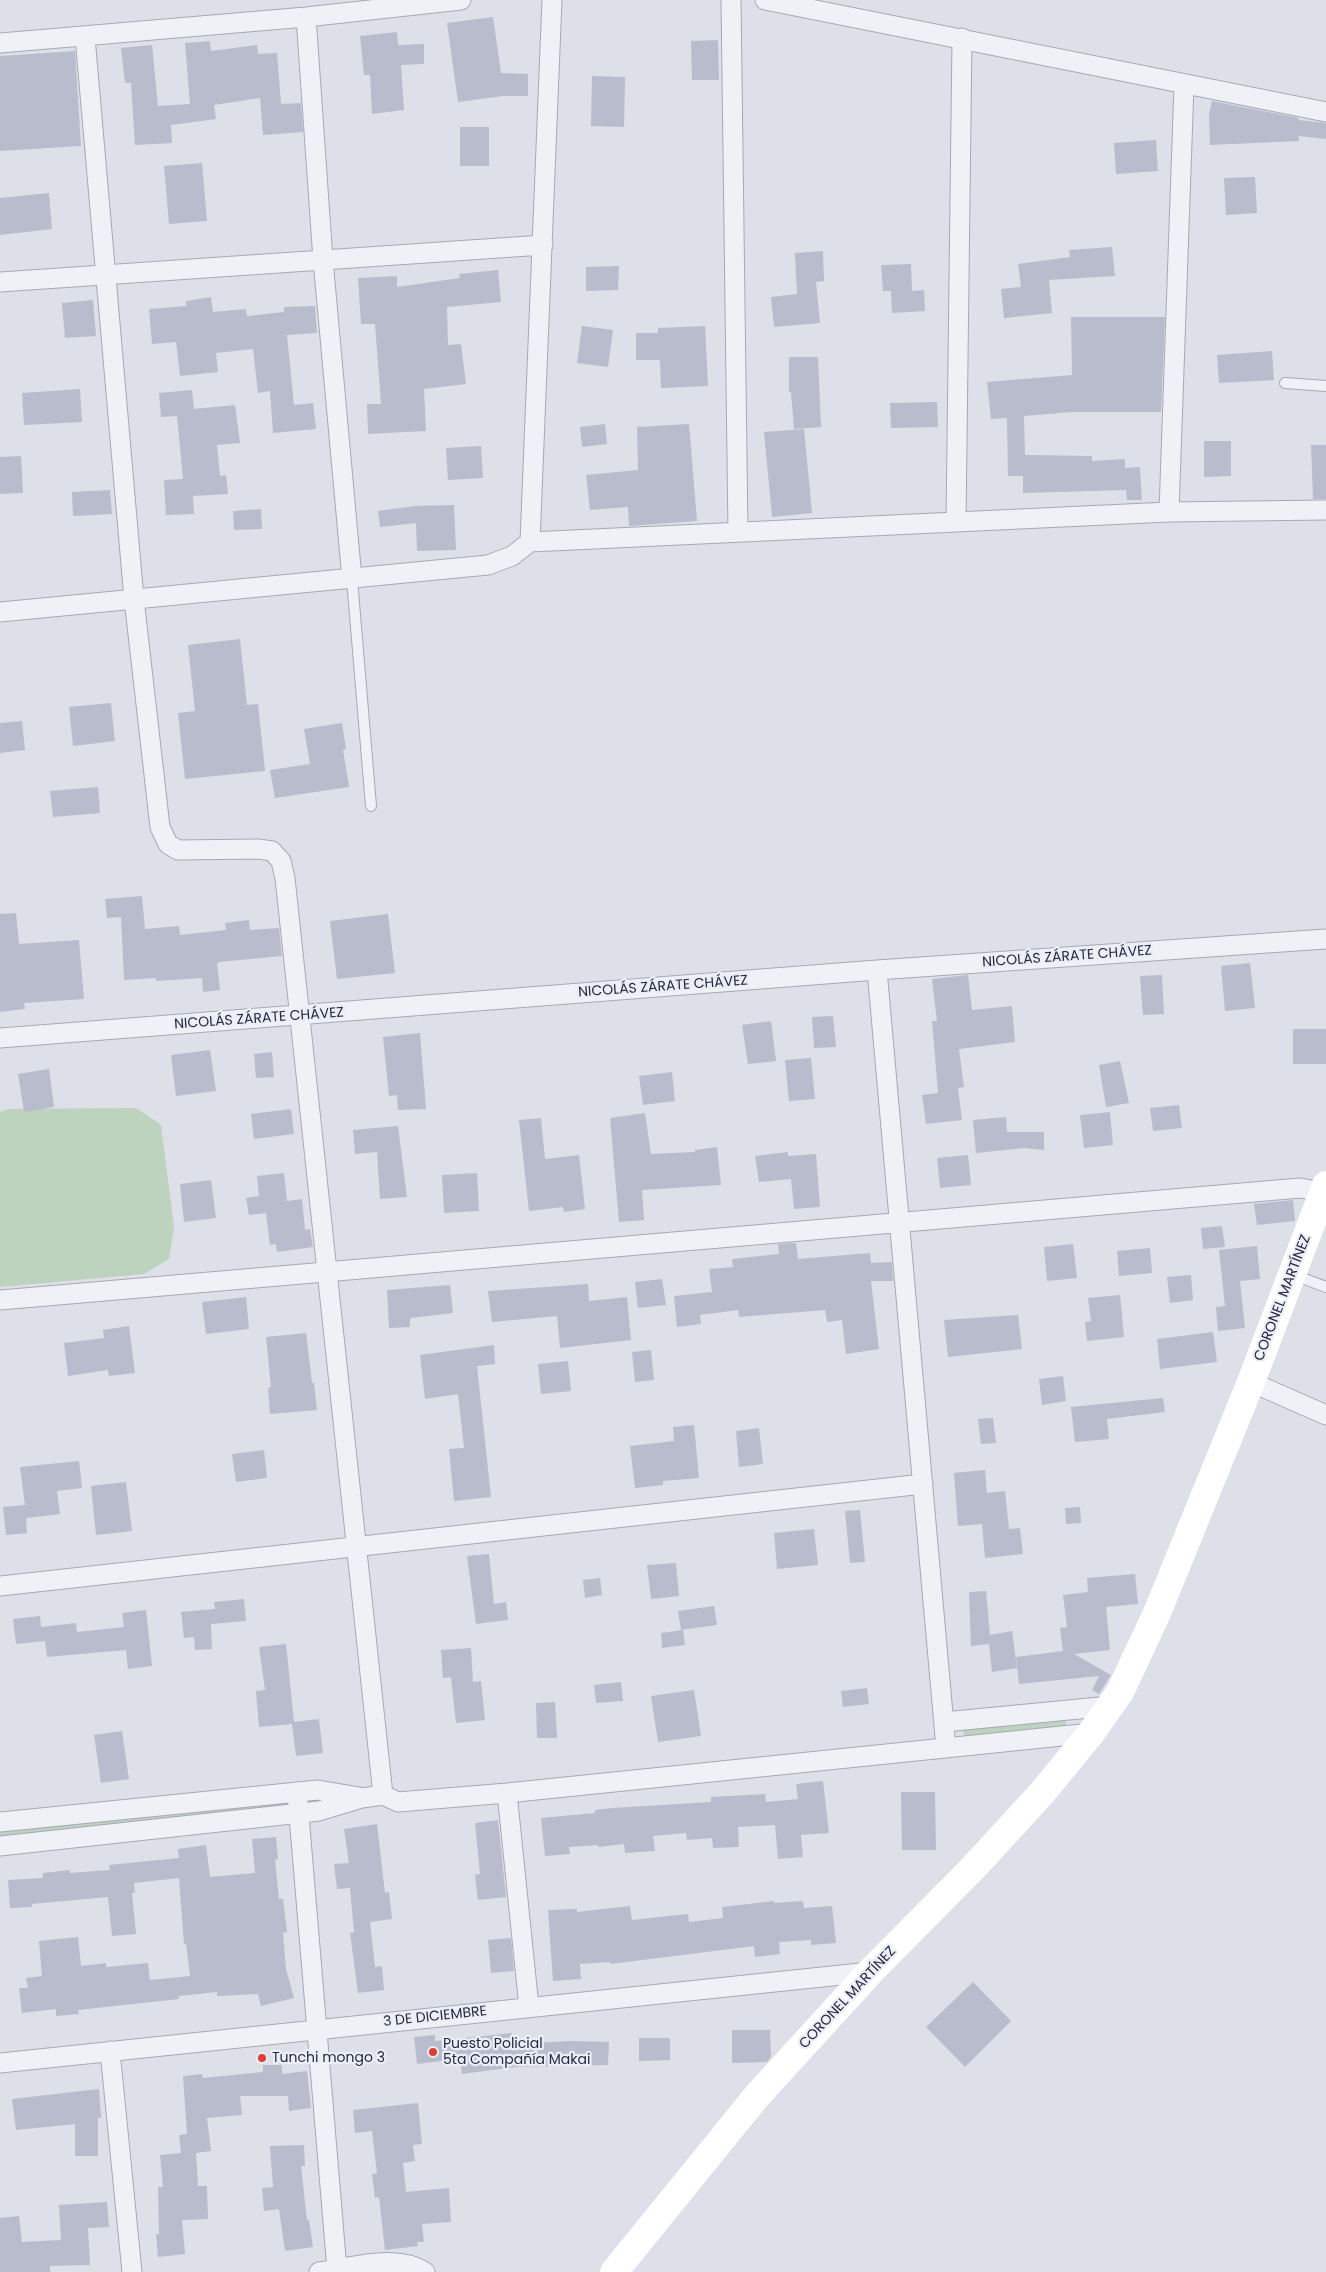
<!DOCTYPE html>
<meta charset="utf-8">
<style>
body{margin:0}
canvas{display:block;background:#dddfe9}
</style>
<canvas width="1326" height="2272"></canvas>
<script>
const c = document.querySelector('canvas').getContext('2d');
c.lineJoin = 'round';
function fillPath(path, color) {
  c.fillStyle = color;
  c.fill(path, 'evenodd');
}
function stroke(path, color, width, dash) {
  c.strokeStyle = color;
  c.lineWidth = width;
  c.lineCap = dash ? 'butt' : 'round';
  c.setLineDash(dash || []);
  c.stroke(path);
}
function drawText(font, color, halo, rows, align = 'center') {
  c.font = font + ' Poppins,sans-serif';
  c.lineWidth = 4.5;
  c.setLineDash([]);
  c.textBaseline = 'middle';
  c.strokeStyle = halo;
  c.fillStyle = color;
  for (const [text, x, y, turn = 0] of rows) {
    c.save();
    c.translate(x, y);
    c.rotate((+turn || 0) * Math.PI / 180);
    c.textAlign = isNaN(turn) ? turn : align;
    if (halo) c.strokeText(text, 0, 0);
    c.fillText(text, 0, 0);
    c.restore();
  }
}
fillPath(new Path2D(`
 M136 1108 161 1125 174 1227 169 1259 144 1274 0 1287V1112L8 1109Z
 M1066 1719V1727L967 1737 963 1734 964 1728Z
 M285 1801 287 1807 0 1840V1830Z`), '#bdd3bd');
fillPath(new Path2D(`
 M493 17 501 73 528 74V96H503L458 102 447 23Z
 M397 32 398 45 424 44V64L401 65 404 110 372 114 370 75H364L360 36Z
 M718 40 719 80H692L691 41Z
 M210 41 211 51 257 45 258 54 277 53 281 104 301 103 303 132 263 135 260 98 214 105 216 119 171 125 172 143 135 145 131 83H125L121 48 152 45 158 106 190 104 185 43Z
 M75 51 81 146 0 151V56Z
 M592 76 625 77 624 127 591 126Z
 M1212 101 1299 118 1298 120 1326 123V139L1299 136V141L1210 145 1209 114Z
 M460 127H489V166H460Z
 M1156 140 1158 171 1116 174 1114 143Z
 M202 163 207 221 169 224 164 166Z
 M1255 177 1257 213 1226 215 1224 178Z
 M49 193 52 229 0 235V198Z
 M1112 247 1115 276 1049 280 1052 313 1004 318 1001 289 1021 287 1018 264 1070 257 1069 250Z
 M823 251 824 281 816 282 820 323 774 327 771 297 797 294 795 253Z
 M911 264 912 291 924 290 925 311 892 313 891 291H883L881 265Z
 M619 266 618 290 586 291V267Z
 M498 270 501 302 447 307 448 345 461 344 466 384 424 389 426 431 368 434 367 404H381L375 324H361L358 278 397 276V287L460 278 459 274Z
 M211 297 213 312 246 309 247 316 284 312V307L315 306 317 333 287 335 294 405 313 403 316 429 273 433 270 391 258 393 253 349 216 353 218 372 180 376 176 342 152 344 149 309 186 306V301Z
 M93 300 96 336 65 338 62 303Z
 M1071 317H1165L1161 412H1072L1024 416 1025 455 1092 456V461L1125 459V468L1140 467 1142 500H1127L1126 490 1023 493V476H1008L1007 418 991 419 987 382 1072 375Z
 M582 326 613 330 608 367 577 363Z
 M705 326 708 386 661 388 660 360H636V333H658V328Z
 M1272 351 1274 380 1219 383 1217 355Z
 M789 357H818L821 427 794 429 791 392H789Z
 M80 389 82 422 24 425 22 393Z
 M192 390 194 409 235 405 240 443 217 445 220 476 226 475 228 494 193 496 194 514 166 515 164 480 183 479 177 416 161 417 159 393Z
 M937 402 938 427 891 428 890 403Z
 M605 424 607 444 582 447 580 427Z
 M689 424 697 521 629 526 628 507 590 510 586 475 638 470 637 427Z
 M804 429 812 513 772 517 764 432Z
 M1204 441H1231V476L1204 477Z
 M1311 445H1326V499H1313Z
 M481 446 483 478 448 480 446 448Z
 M21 456 23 493 0 494V457Z
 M110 490 112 514 73 516 72 492Z
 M454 505 456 550 417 551 416 523 380 527 378 511 415 506Z
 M261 509 262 529 234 530 233 511Z
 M240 639 247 705 258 704 265 771 185 779 178 713 195 711 188 645Z
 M111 703 115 741 73 746 69 707Z
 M22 721 25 750 0 753V723Z
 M342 723 346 749 343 750 349 787 275 798 270 770 310 764 304 729Z
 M98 787 100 813 53 817 50 791Z
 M142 896 145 929 179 926 180 935 226 930 225 923 249 920 250 930 279 928 282 956 219 962 217 964 220 990 203 992 202 978 156 981V978L124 980 121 917 107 918 105 899Z
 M16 913 19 944 79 940 84 999 24 1003 25 1009 0 1012V914Z
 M388 914 395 973 337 979 330 921Z
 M1250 963 1255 1008 1225 1011 1221 966Z
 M968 975 972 1010 1012 1006 1015 1042 959 1049 964 1087 958 1088 962 1120 926 1124 922 1095 938 1093 932 1021H937L932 979Z
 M1162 975 1164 1014 1143 1015 1140 976Z
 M833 1016 836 1047 814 1048 812 1017Z
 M771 1021 776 1061 748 1064 742 1025Z
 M1293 1029H1326V1064H1293Z
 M420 1033 426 1109 398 1110 397 1095 389 1096 383 1037Z
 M210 1050 216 1091 176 1096 171 1055Z
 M272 1052 274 1077 256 1078 254 1054Z
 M811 1058 815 1099 789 1101 785 1060Z
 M1120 1061 1129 1103 1106 1107 1099 1065Z
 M49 1069 54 1107 24 1112 18 1074Z
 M672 1072 675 1101 643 1105 639 1076Z
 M1179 1105 1182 1128 1153 1131 1150 1108Z
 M291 1109 294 1134 254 1139 251 1114Z
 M1110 1112 1113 1145 1084 1148 1080 1115Z
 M645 1113 651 1154 695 1152V1150L717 1147 721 1185 642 1190 644 1220 619 1222 610 1118Z
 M1006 1117 1007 1132H1044V1150L1024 1148 976 1153 973 1120Z
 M541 1118 545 1159 579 1155 585 1209 564 1212 563 1207 529 1211 519 1120Z
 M398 1126 407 1197 380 1199 377 1152 355 1154 353 1130Z
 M788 1152V1156L816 1154 820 1207 794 1209 791 1179 759 1182 755 1156Z
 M968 1155 971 1185 940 1188 937 1158Z
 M284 1173 287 1201 302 1199 305 1230 310 1229 313 1247 277 1252 276 1244 270 1245 266 1213 249 1215 246 1198 259 1196 257 1176Z
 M477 1173 479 1211 444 1213 442 1175Z
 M211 1180 216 1218 184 1222 180 1184Z
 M1293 1200 1295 1221 1257 1225 1254 1204Z
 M1222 1226 1225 1247 1203 1249 1201 1228Z
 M796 1243 798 1259 870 1253 871 1263 892 1262 893 1281H871L879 1349 846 1354 842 1320 827 1322 825 1310 739 1317 738 1310 700 1315 701 1324 677 1327 674 1296 712 1292 709 1269 733 1267 732 1259 779 1254 778 1244Z
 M1073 1244 1077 1278 1047 1281 1044 1247Z
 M1257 1246 1260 1279 1240 1281 1245 1328 1218 1331 1216 1307 1225 1306 1219 1250Z
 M1150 1248 1152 1273 1119 1276 1117 1251Z
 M1191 1275 1193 1300 1170 1303 1167 1277Z
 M662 1279 666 1305 638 1308 635 1282Z
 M588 1284 589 1301 627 1297 631 1340 560 1348 557 1316 492 1322 488 1291Z
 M450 1285 453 1313 410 1318V1327L389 1328 387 1290Z
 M1120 1295 1124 1337 1087 1341 1085 1322 1091 1321 1088 1298Z
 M246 1297 249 1329 206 1334 202 1302Z
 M1018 1315 1022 1349 948 1357 944 1320Z
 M129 1326 135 1373 109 1376 108 1370 68 1376 64 1343 104 1338 103 1330Z
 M1213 1332 1217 1362 1160 1369 1157 1339Z
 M306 1333 312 1383H314L317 1410 270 1414 268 1388 271 1387 266 1337Z
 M494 1345 495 1364 477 1366 491 1497 454 1501 449 1449 464 1448 458 1394 425 1399 420 1355Z
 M651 1350 654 1380 635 1382 632 1352Z
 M568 1361 571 1391 541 1394 538 1364Z
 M1063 1376 1066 1401 1042 1405 1039 1379Z
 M1163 1398 1165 1412 1107 1419 1109 1439 1075 1442 1071 1407Z
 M993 1418 996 1443 981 1444 978 1419Z
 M694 1425 699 1478 663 1481V1485L635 1488 630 1446 674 1441 673 1427Z
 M759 1428 763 1464 739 1467 736 1431Z
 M264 1450 267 1478 236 1482 232 1454Z
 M79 1461 82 1488 57 1491 60 1514 26 1518 27 1533 6 1535 3 1507 25 1505 20 1467Z
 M985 1470 987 1493 1005 1491 1009 1529 1020 1528 1023 1554 985 1558 982 1524 958 1526 954 1473Z
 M126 1482 132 1531 96 1535 91 1486Z
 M1080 1507 1081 1523 1066 1524 1065 1508Z
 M860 1510 865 1562 850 1563 845 1511Z
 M814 1529 818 1565 777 1569 774 1533Z
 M489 1554 494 1604 506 1602 508 1620 476 1624 467 1556Z
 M676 1563 679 1596 651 1599 647 1565Z
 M1135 1574 1138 1604 1106 1607 1110 1650 1074 1654 1111 1675 1099 1694 1092 1690 1099 1676 1019 1684 1016 1657 1063 1651 1060 1628 1067 1627 1063 1595 1088 1592 1087 1578Z
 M600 1578 602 1595 585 1598 583 1580Z
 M986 1591 990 1635 1012 1631 1017 1668 992 1672 989 1644 971 1646 969 1592Z
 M244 1599 246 1621 211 1624 212 1649 195 1650 194 1637 184 1638 181 1612 215 1609 214 1602Z
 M714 1606 717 1625 681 1630 678 1611Z
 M146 1610 152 1666 128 1669 126 1650 47 1657 45 1641 16 1644 13 1619 40 1616 41 1627 76 1623 77 1632 124 1627 122 1613Z
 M683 1630 685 1645 662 1648 661 1633Z
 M286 1644 294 1722 319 1719 323 1753 296 1756 292 1724 259 1727 256 1691 265 1690 259 1647Z
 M471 1648 473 1682 481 1681 485 1720 456 1723 451 1677 443 1678 441 1650Z
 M621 1682 623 1701 596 1703 594 1685Z
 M867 1688 869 1704 843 1707 841 1691Z
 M694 1690 701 1736 658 1742 651 1696Z
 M555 1702 557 1738H537L536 1703Z
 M122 1731 129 1779 101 1783 94 1735Z
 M823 1781 829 1833 801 1835 803 1857 778 1859 775 1825 738 1827 739 1847 713 1848 712 1838 687 1840 686 1833 653 1836 655 1851 625 1853 624 1844 598 1847V1845L569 1847 570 1854 545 1856 541 1818 595 1813V1810L612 1808 711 1802V1797L765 1794 766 1802 798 1799 796 1784Z
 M901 1792H935L936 1850H902Z
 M498 1820 506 1897 478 1900 475 1875 480 1874 475 1823Z
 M377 1824 385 1893 389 1892 392 1919 370 1922 375 1967 382 1966 384 1990 358 1993 350 1933 354 1932 350 1888 337 1889 334 1864 349 1863 344 1829Z
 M276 1837 278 1859 275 1860 279 1899H283L287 1932 283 1933 286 1969 294 1998 261 2006 258 1994 217 1996V1992L179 1996V1999L78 2010 79 2014 56 2016V2009L22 2013 19 1988H28L26 1978 42 1976 39 1941 78 1937 81 1966 106 1963V1967L148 1963 150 1980 190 1976 186 1944H184L179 1878 134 1883 135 1893H132L136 1934 112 1936 108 1897 32 1904V1907L10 1908 8 1880 43 1878V1873L70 1870V1873L110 1870 109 1865 179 1858 178 1849 206 1845 210 1877 255 1873 252 1839Z
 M774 1901V1903L803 1901 804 1908 832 1906 836 1943 811 1945V1940L779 1942 780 1954 755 1957 754 1946 610 1964V1962L580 1964 581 1979 553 1981 548 1910 577 1909V1912L630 1906 632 1920 688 1914 689 1922 723 1918 722 1907Z
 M511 1938 514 1971 491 1973 488 1940Z
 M973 1982 1011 2021 965 2067 926 2027Z
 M732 2030H770L771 2057 767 2062 732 2063Z
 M512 2033 513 2044 571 2041 609 2042 608 2065 515 2067 462 2074 460 2059 417 2064 414 2037 435 2035V2041Z
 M639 2038H670V2060L639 2061Z
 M263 2065H282V2074L307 2071 311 2108 289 2111 288 2096H240L242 2115 207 2118 211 2151 196 2153 198 2186H207L208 2219 182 2220 185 2254 158 2257 156 2234H159L158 2187H163L160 2155 181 2153 179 2135 187 2134 183 2076 202 2074 203 2078 263 2072Z
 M99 2089 101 2118H98V2156H75V2124L16 2130 12 2099Z
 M418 2103 422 2144 413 2145 415 2161 403 2163 406 2192 449 2188 451 2222 422 2224 424 2242H417L418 2246 385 2250 379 2197 375 2198 372 2174 377 2173 372 2131 355 2133 353 2110Z
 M304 2145 305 2166H301L307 2220H309L313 2247 285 2251 279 2209 264 2211 262 2188 273 2187 270 2146Z
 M107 2202 109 2227 88 2228 90 2265 50 2266V2272H0V2218L19 2216 22 2242 61 2240 59 2205Z`), '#b9bccc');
const lane = new Path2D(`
 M1285 383 1326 386
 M352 579 371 806
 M1294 1275 1326 1287`);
const street = new Path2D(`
 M731 0 738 532
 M765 0 1326 112
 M306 17 323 260 352 579
 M85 37 134 599 160 827 168 844 178 850 258 849 272 851 281 861 285 878 383 1795
 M0 43 306 17 461 0
 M0 282 543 245
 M1169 512 1184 85
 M956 522 962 38
 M530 542 552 0
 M0 612 488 565 512 556 530 542 1169 512 1326 510
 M877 970 946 1748
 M0 1038 877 970 1326 939
 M0 1300 1300 1188 1324 1192
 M1251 1382 1326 1415
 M0 1586 923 1484
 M944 1722 1110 1706
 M297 1792 337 2270
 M507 1793 529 2007
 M0 1822 318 1790 359 1797
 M0 1846 319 1811 362 1798 383 1795 398 1802 507 1793 1091 1733
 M110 2051 132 2272
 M0 2063 870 1972
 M319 2272C351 2268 396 2253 425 2272`);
stroke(lane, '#a6a8b7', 12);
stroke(street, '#a6a8b7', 21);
stroke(lane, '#f0f1f6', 10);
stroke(street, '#f0f1f6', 19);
stroke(new Path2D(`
 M614 2272 756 2097 870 1972 972 1869 1041 1794 1091 1733 1120 1692 1157 1613 1251 1382 1326 1185`), '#fff', 28);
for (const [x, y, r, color] of [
 [433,2052,5,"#dd4032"],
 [262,2058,5,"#dd4032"]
]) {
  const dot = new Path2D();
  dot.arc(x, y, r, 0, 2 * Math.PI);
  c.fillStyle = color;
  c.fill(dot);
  stroke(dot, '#eceef6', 2);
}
drawText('14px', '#252841', '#eceef6', [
 ["NICOLÁS ZÁRATE CHÁVEZ",1067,957,-4],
 ["NICOLÁS ZÁRATE CHÁVEZ",663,987,-4],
 ["NICOLÁS ZÁRATE CHÁVEZ",259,1019,-4],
 ["CORONEL MARTÍNEZ",1283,1298,-69],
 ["CORONEL MARTÍNEZ",848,1998,-47],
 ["3 DE DICIEMBRE",435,2017,-6]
]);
drawText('14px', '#252841', '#eceef6', [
 ["Puesto Policial",443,2044],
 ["5ta Compañía Makai",443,2060],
 ["Tunchi mongo 3",272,2058]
], 'left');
</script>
